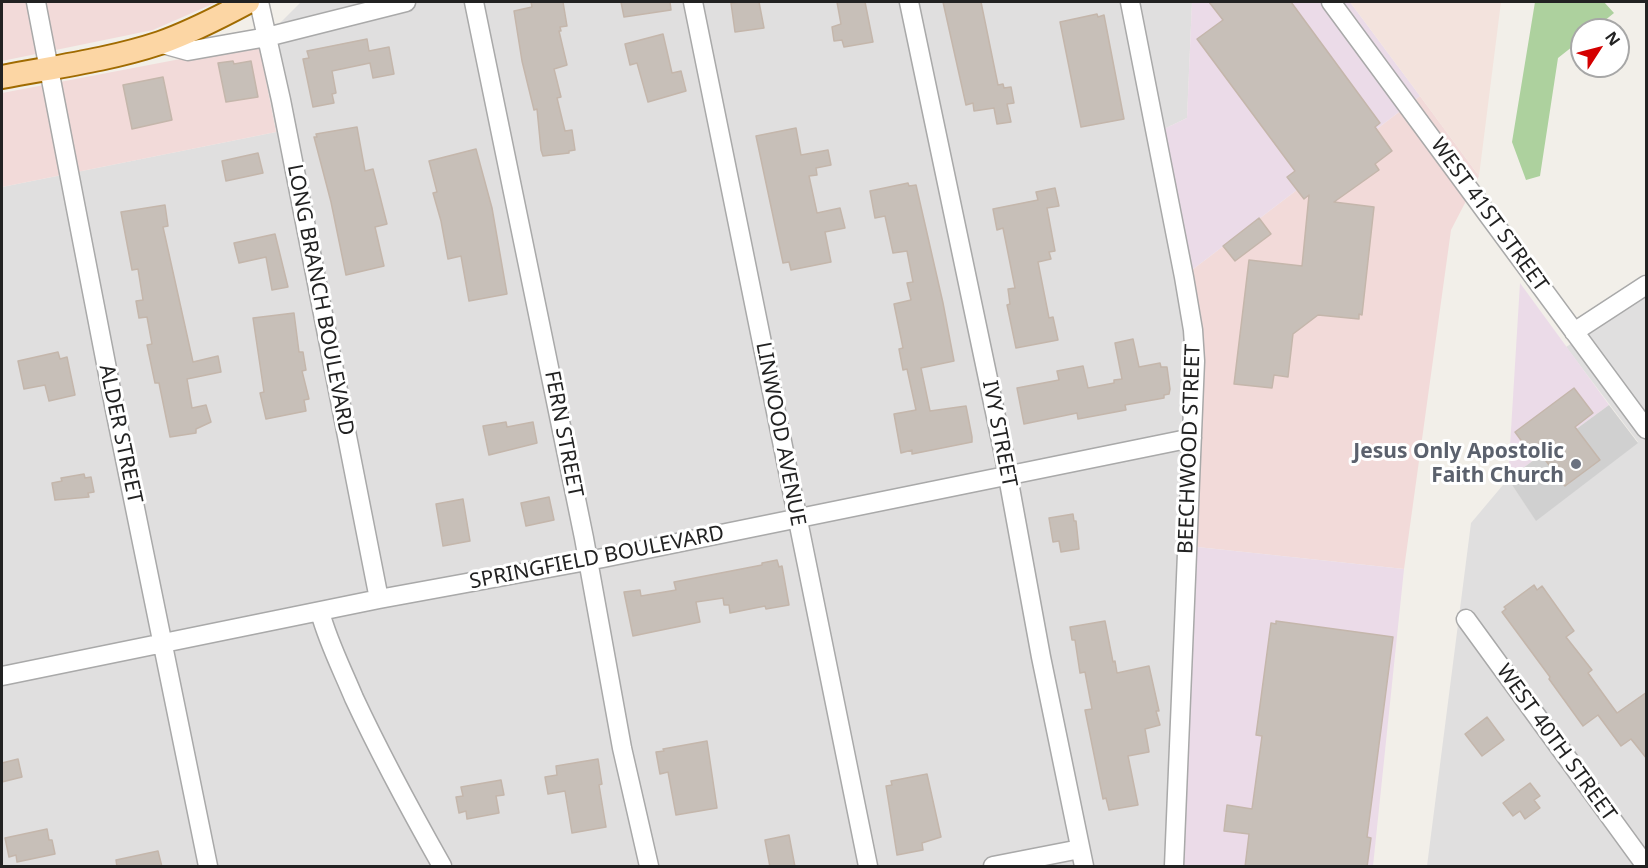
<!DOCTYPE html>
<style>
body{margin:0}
#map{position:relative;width:1648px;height:868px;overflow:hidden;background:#f2efe9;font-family:"Noto Sans",sans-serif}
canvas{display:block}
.frame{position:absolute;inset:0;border:3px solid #222;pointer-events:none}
.north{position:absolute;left:1570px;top:18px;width:60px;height:60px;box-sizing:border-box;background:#fff;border:2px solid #a7a7a7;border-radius:50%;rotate:54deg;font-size:16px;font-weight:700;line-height:24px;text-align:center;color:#222}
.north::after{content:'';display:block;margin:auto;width:21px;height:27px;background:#d40000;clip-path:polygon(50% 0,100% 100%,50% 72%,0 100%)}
</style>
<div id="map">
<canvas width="1648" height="868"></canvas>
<div class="frame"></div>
<div class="north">N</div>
</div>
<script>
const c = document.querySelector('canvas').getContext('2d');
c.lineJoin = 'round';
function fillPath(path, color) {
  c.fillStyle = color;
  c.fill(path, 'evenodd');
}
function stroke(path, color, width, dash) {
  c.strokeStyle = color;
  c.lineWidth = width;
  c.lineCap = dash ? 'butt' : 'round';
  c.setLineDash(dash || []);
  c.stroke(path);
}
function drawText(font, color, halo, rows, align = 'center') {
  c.font = font + ' "Noto Sans",sans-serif';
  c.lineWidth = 6;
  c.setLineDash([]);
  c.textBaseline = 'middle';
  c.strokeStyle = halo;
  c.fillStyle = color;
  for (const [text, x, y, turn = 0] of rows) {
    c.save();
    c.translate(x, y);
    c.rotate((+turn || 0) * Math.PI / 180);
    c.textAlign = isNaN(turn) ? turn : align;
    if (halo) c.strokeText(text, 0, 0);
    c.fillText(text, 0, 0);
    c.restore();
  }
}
fillPath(new Path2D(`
 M301 2H1192L1187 118 1164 129 1192 270 1204 346 1182 866H2V187L276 132 259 44Z
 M1646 295V859L1636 866H1427L1471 523 1508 479 1536 520 1638 442 1566 347Z`), '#e0dfdf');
fillPath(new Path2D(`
 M2 2H217L153 30 2 61Z
 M259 44 276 132 2 187V93Z
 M1420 96 1479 176 1451 230 1404 569 1197 547 1204 346 1192 270Z`), '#f2dad9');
fillPath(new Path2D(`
 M1192 2H1350L1420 96 1192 270 1164 129 1187 118Z
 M1520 283 1609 405 1508 479Z
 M1197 547 1404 569 1373 866H1182Z`), '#ebdbe8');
fillPath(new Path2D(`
 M1609 405 1638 443 1536 521 1508 479Z`), '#d0d0d0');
fillPath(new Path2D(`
 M1350 2H1501L1479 176 1420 96Z`), '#f3e3dd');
fillPath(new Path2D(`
 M1535 2H1604L1614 13 1593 30H1582V39L1558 58 1540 176 1526 180 1512 142Z`), '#add19e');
const building = new Path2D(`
 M531 2H563L567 26 560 27 561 31H559L567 65 554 69 561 97 557 98 565 131 572 130 575 150 569 151V153L543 156 541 150 537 109 534 110 522 61 514 11 532 7Z
 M621 2H670L671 10 624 17Z
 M741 2H759L764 28 735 32 731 3Z
 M837 2H865L873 42 844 47 842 40 834 41 832 27 841 24Z
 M943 2H981L998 85 1003 84 1004 88 1011 87 1014 103 1007 104 1011 122 997 124 994 108 974 111 973 103 966 105Z
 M1209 2H1291L1380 123 1375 127 1392 151 1375 164 1379 170 1334 202 1374 207 1362 315 1359 314V319L1318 315 1293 334 1288 377 1274 375 1272 388 1234 384 1249 260 1302 266 1309 195 1304 199 1287 177 1295 171 1197 39 1223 20Z
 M1097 14 1098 17 1104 15 1124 119 1081 127 1060 22Z
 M663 34 672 73 681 71 686 91 648 102 637 63 630 65 625 44Z
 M367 39 369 51 389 47 394 74 373 78 370 63 332 71 336 93 332 94 334 103 313 107 303 59 309 58 307 51Z
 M233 61 234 64 251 61 258 97 226 102 218 63Z
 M163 77 172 120 132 129 123 85Z
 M357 127 365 171 373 169 387 224 375 227 384 266 346 275 331 202 314 137H317L316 134Z
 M796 128 801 155 828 150 831 165 816 168 817 175 809 176 817 213 840 208 845 228 825 232 831 262 791 270 789 262 783 263 756 136Z
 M476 149 492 208 507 294 469 301 461 256 448 259 441 221 433 193 437 192 429 161Z
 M258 153 263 173 226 181 222 161Z
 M908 183 909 186 916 185 943 303 954 361 921 368 930 411 966 406 972 437V442L912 454V450L901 453 894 414 916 410 907 369 903 370 899 349 903 348 894 304 911 300 907 283 913 282 907 251 893 253 885 216 875 218 870 191Z
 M1055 188 1059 206 1047 208 1055 251 1049 252 1051 259 1038 262 1049 318 1053 317 1058 340 1016 348 1007 305 1010 304 1008 289 1015 288 1003 228 997 230 993 209 1038 200 1036 192Z
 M165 205 168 226 163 227 193 362 218 356 221 372 187 379 192 408 206 405 211 422 196 429V433L170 437 159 383H155L147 345 152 344 147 317 139 318 136 301 143 300 138 269 132 270 121 212Z
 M1259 218 1271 234 1235 261 1223 246Z
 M275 234 288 287 272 290 266 257 239 263 234 243Z
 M294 313 299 352H303L306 370 302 371 309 399 304 400 306 411 266 419 260 393 264 392 253 318Z
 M1133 339 1139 367 1160 363 1161 367H1167L1170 389 1169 394 1164 395V398L1125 405 1126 410 1078 419 1077 413 1024 424 1017 388 1059 380 1057 371 1083 366 1088 388 1114 383V380L1122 379 1115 343Z
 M58 352 60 359 67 357 75 395 49 401 45 385 24 389 18 361Z
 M1574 388 1593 413 1575 427 1600 460 1565 486 1540 453 1534 458 1515 432Z
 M506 422 507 427 533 422 537 443 489 455 483 426Z
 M84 474 85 478 91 477 94 492 88 493 89 497 55 500 52 483 62 481 61 478Z
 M549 497 554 520 526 526 521 503Z
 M463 499 470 541 443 546 436 504Z
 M1073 514 1074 521H1076L1079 549 1061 552 1059 541 1053 542 1049 518Z
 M777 560 779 567 782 566 789 605 766 609 765 606 730 613 729 605H724L723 598 696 602 700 622 633 636 624 592 640 590 641 596 676 590 674 582 762 565V563Z
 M1534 585 1537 590 1542 586 1574 631 1566 637 1592 670 1588 673 1617 713 1647 692V759L1631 739 1621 746 1598 715 1583 726 1549 679 1550 677 1502 612 1506 609 1504 607Z
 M1105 621 1113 662 1115 661 1117 673 1149 666 1159 711H1156L1160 725 1145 729 1149 752 1128 756 1138 805 1109 810 1106 798 1103 799 1085 710 1092 709 1085 672 1080 673 1075 640H1072L1070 627Z
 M1276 621 1393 637 1367 837 1371 838 1367 867H1245L1249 834 1224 831 1227 805 1252 809 1262 736 1256 735 1271 623 1276 624Z
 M1487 717 1504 740 1482 756 1465 734Z
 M707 741 717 808 676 815 668 772 660 774 656 752 664 751 663 749Z
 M18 759 22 777 2 782V763Z
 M598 759 602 784 599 785 606 827 572 833 565 791 548 794 545 777 557 775 556 766Z
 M927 774 941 837 922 843 923 850 897 855 886 786 892 785 891 781Z
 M501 780 504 795 496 796 499 813 467 819 466 811 459 813 456 797 463 796 461 787Z
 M1530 783 1540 796 1534 800 1540 808 1525 819 1520 811 1513 816 1503 803Z
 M47 829 49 840H52L55 854 17 862 16 855 9 857 5 838Z
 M789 835 795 867H770L765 840Z
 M158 851 162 867H117L116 860Z`);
fillPath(building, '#c7bfb8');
stroke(building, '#c4b6ab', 1.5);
const minor = new Path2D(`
 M36 2 114 405 208 866
 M259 2 281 100 379 599
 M474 2 584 538 622 748 649 866
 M693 2 868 866
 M909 2 1004 455 1041 657 1084 866
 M1130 2 1184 277 1193 330 1195 361 1174 866
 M1331 2 1646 429
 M159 43 188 51 267 37 406 2
 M1574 332 1646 285
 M320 612C328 642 342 669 354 698 381 756 411 811 442 866
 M1466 619 1646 866
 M2 676 379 599 603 558 1192 438
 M993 866 1080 849`);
const major = new Path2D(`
 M2 77C54 67 109 60 160 43 191 32 220 17 248 2`);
stroke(minor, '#a9a9a9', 21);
stroke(major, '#a06b00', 26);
stroke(minor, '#fff', 18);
stroke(major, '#fcd6a4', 22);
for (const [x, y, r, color] of [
 [1576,464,6,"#6b7280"]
]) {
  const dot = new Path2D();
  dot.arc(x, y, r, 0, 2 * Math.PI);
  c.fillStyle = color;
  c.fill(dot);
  stroke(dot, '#fff', 2);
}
drawText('21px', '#222', '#fff', [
 ["WEST 41ST STREET",1489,215,54],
 ["LONG BRANCH BOULEVARD",320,300,79],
 ["ALDER STREET",120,434,78],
 ["FERN STREET",563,434,79],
 ["LINWOOD AVENUE",780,434,79],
 ["IVY STREET",999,434,79],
 ["BEECHWOOD STREET",1190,449,-88],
 ["SPRINGFIELD BOULEVARD",597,558,-11],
 ["WEST 40TH STREET",1556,743,54]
]);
drawText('bold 21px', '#5b616d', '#fff', [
 ["Jesus Only Apostolic",1564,452],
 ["Faith Church",1564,476]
], 'right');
</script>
